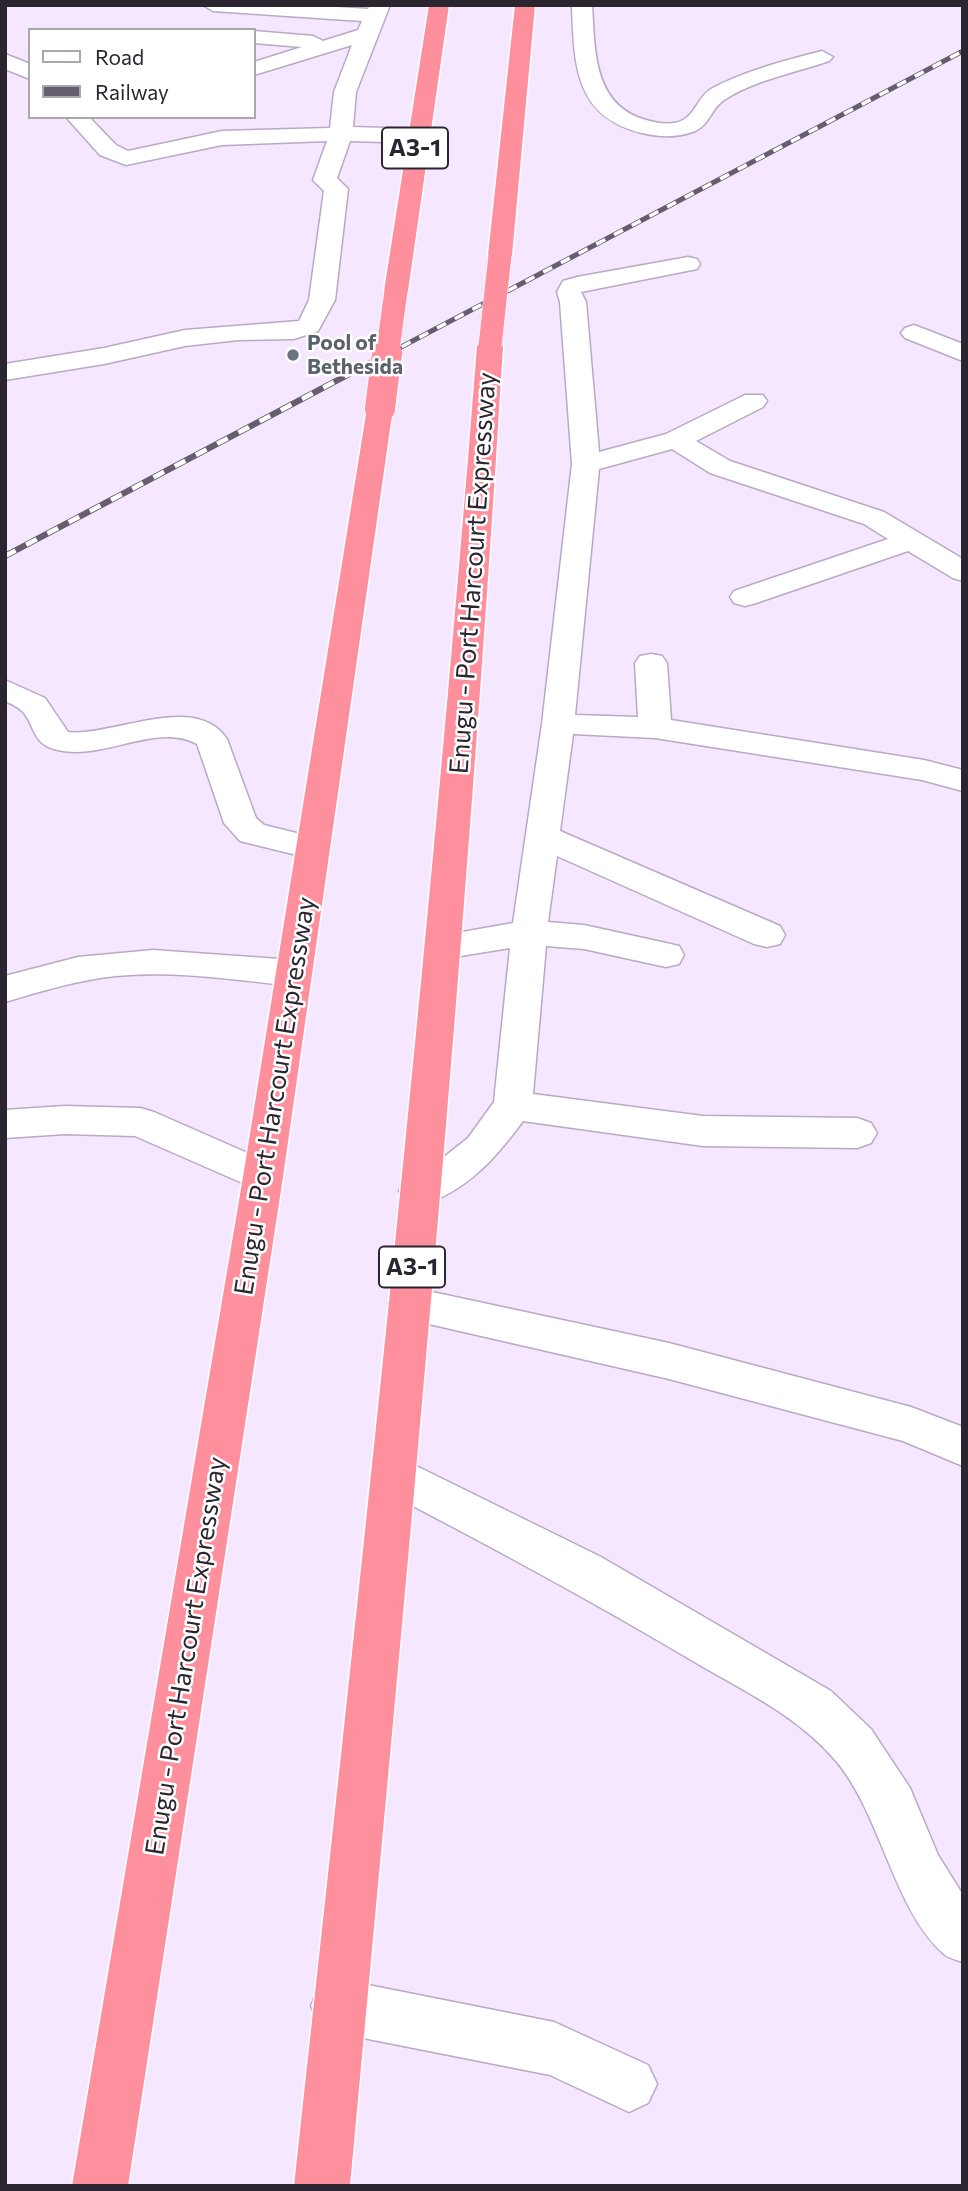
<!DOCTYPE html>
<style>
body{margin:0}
#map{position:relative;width:968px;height:2191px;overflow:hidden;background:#f4e7ff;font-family:Commissioner,sans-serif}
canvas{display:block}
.frame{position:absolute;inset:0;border:7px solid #2b252f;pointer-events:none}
.legend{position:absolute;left:28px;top:28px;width:228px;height:91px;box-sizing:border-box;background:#fff;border:2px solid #aaa8ac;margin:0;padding:9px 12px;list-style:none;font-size:21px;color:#2b252f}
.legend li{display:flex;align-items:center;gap:14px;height:35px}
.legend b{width:35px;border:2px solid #aaa8ac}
</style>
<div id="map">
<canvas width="968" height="2191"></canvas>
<div class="frame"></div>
<ul class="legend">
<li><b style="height:9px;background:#fff"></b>Road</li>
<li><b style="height:9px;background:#665e6c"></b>Railway</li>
</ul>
</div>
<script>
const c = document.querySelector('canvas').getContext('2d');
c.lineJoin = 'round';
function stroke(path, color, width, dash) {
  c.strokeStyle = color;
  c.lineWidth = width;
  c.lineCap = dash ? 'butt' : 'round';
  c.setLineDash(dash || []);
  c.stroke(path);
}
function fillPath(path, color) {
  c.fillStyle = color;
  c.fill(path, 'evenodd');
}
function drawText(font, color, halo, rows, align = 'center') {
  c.font = font + ' Commissioner,sans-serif';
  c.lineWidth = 5;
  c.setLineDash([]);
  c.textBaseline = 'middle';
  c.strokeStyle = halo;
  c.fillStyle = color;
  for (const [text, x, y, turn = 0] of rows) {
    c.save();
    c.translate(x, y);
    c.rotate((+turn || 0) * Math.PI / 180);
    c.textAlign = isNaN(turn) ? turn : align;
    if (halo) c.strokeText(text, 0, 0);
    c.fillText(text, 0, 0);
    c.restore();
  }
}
const minor = new Path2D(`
 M203 5H306L368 9 370 5H390L356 92 353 127 417 129 428 136 417 143 350 141 337 178 348 189 335 300 318 331 294 339 238 340 185 346 104 364 5 380V364L104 348 185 330 299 321 309 300 324 191 313 180 327 141 222 145 126 165 100 155 66 117H89L116 145 128 151 222 131 330 128 334 92 352 45 254 75V62L302 47 254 43V31L313 36 323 41 358 30 362 21 213 11Z
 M572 5H592C595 51 593 105 646 120 656 123 673 126 683 120 696 113 698 97 711 89 744 71 786 60 822 51L833 57 829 61C795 73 754 80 724 100 711 109 709 125 695 131 678 138 659 137 642 133 574 117 574 63 572 5Z
 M5 54 30 64V79L5 69Z
 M688 257 697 259 700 264 697 269 581 292 586 302 599 452 666 434 745 395H763L767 401 763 407 696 441 730 461 884 512 963 559V581L953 578 908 551 756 603 745 606 734 603 730 597 734 591 888 539 864 524 710 473 672 449 599 469 575 715 638 717 635 663 640 656 651 654 662 656 667 663 671 720 924 760 963 770V791L922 780 655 738 573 734 560 831 780 926 785 935 780 944 767 947 754 944 557 856 548 922 584 925 666 943 679 946 684 955 679 964 666 967 584 949 546 946 533 1094 703 1116 857 1118 871 1123 877 1133 871 1143 857 1148 703 1146 523 1121C495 1159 466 1192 419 1206L405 1202 399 1191 405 1180 439 1161 468 1138 494 1102 510 948 442 959 429 956 424 947 429 938 513 923 542 724 572 464 560 302 557 292 563 281 577 277Z
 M914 325 963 344V361L905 338 901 333 905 328Z
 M5 680 45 698 68 732C113 737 195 691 227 739L256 818 264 825 325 840 330 848 325 856 313 859 240 841 224 823 197 744C155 721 102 763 54 749 33 743 35 727 24 713 19 707 11 704 5 701Z
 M153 950 294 960 307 964 312 973 307 982 294 986C235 980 176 970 116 976 78 980 42 991 5 1002V976L78 957Z
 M65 1106 140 1108 154 1112 277 1166 283 1177 277 1188 263 1192 135 1136 65 1134 5 1138V1110Z
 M409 1287 669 1343 911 1407 963 1427V1466L903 1441 669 1379 394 1316 388 1304 394 1292Z
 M394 1455 601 1557 831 1691 871 1729 910 1788 938 1855 963 1895V1962C957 1960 948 1958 944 1954 894 1911 881 1814 836 1761 799 1717 746 1692 698 1664 592 1601 487 1544 378 1488L372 1474 378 1460Z
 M338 1979 554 2022 648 2065 657 2084 648 2103 629 2112 550 2075 338 2033 319 2025 311 2006 319 1987Z`);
const highway = new Path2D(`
 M429 5H449L408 291 405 296H387L384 291Z
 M515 5H535L512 255 509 260H491L488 255Z
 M490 338 499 341 503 346C466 960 407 1573 350 2186H294C361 1573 429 961 477 346L481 341Z
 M380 400 390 402 393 408 283 1177 128 2186H72L243 1177 367 408 370 402Z`);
stroke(minor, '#b9a9c5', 3);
stroke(highway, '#fff', 3);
fillPath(minor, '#fff');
fillPath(highway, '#fe8f9d');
const railFar1 = new Path2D(`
 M384 356 963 51`);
const rail = new Path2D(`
 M5 556 387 354`);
stroke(railFar1, '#665e6c', 5);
stroke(rail, '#665e6c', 6);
stroke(railFar1, '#fff', 3.5, [10]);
stroke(rail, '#fff', 4.5, [12]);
const highwayBridgeFar1 = new Path2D(`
 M490 346 500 255
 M387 356 396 291`);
const highwayBridge = new Path2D(`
 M380 408 387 354`);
stroke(highwayBridgeFar1, '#fff', 24, []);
stroke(highwayBridge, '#fff', 32, []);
stroke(highwayBridgeFar1, '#fe8f9d', 23);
stroke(highwayBridge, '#fe8f9d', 30);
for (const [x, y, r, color] of [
 [293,355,7,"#6b7280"]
]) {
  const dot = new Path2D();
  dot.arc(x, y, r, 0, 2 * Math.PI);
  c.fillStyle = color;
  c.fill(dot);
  stroke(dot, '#fff', 2.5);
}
drawText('bold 21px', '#5b616d', '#fff', [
 ["Pool of",307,343],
 ["Bethesida",307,367]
], 'left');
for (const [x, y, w] of [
 [415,148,66],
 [412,1267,66]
]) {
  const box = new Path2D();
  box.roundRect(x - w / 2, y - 20.5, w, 41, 5);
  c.fillStyle = '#fff';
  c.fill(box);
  stroke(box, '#2b252f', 2);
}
drawText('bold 24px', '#2b252f', null, [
 ["A3-1",415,148],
 ["A3-1",412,1267]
]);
drawText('26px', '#2b252f', '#fff', [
 ["Enugu - Port Harcourt Expressway",473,573,-86],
 ["Enugu - Port Harcourt Expressway",275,1096,-81],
 ["Enugu - Port Harcourt Expressway",186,1656,-81]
]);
</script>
